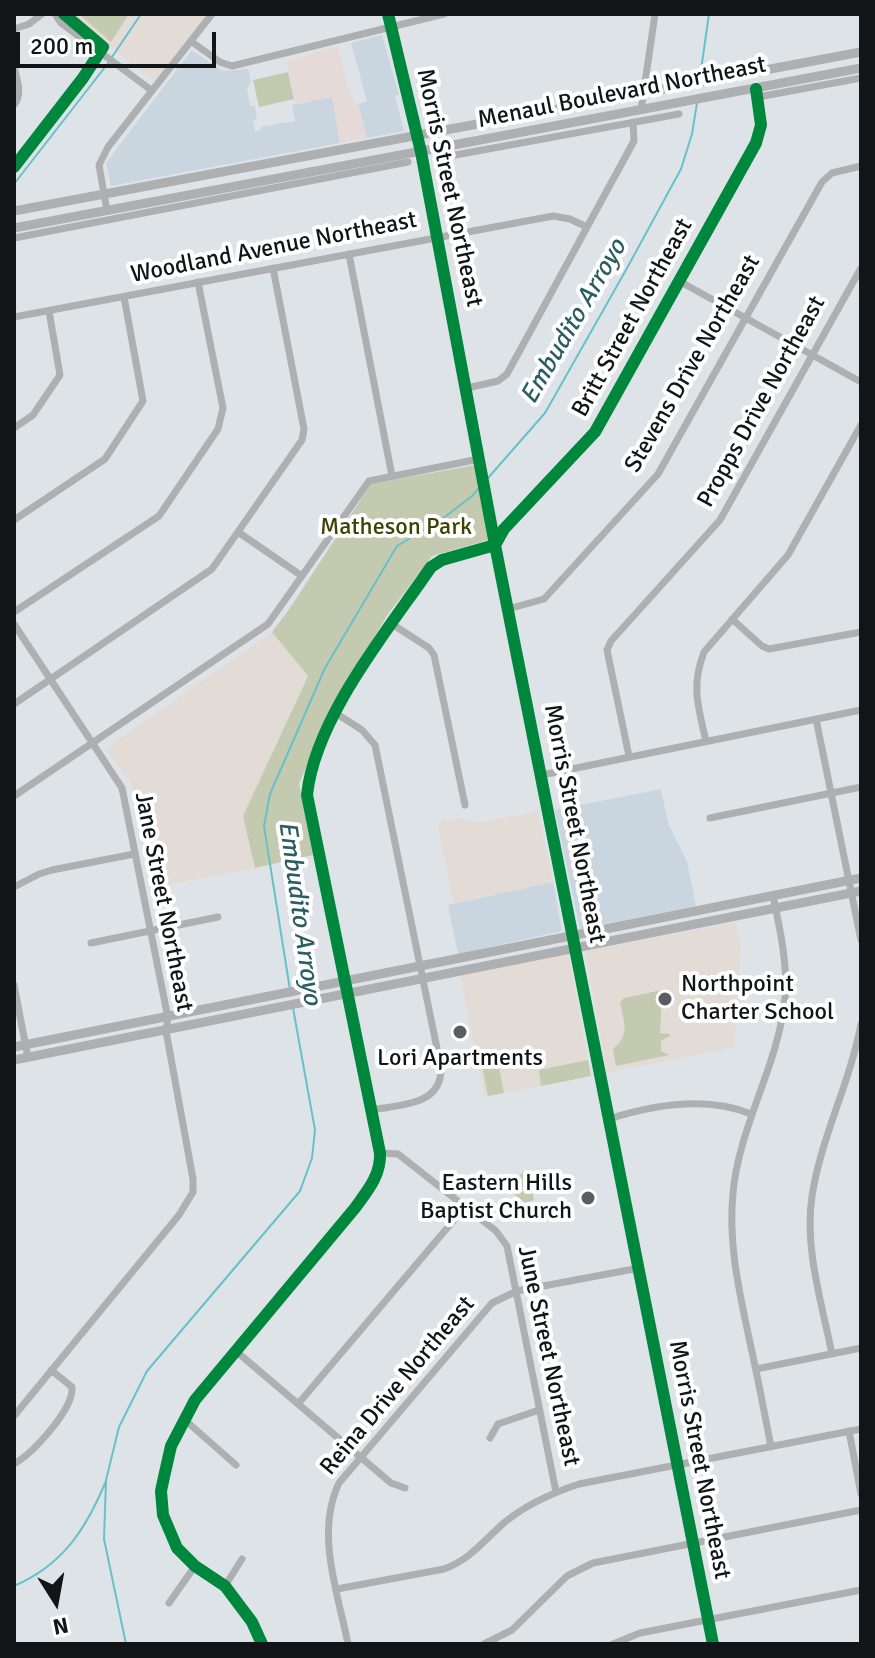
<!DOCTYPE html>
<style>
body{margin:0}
#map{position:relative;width:875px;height:1658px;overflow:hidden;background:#dee3e8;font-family:Signika,sans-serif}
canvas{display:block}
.frame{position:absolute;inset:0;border:16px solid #121518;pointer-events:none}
.north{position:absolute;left:16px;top:1562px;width:80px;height:80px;-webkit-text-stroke:6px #fff;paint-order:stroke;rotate:169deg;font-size:22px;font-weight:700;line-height:32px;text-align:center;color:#121518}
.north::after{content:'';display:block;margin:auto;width:28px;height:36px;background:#121518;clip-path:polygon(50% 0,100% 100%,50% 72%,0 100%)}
.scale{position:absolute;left:16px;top:32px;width:200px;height:36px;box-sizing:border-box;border:4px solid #121518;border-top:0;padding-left:10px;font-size:24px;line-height:28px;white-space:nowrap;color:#121518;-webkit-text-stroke:6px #fff;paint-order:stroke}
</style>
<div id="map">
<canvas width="875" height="1658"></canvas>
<div class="frame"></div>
<div class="north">N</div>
<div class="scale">200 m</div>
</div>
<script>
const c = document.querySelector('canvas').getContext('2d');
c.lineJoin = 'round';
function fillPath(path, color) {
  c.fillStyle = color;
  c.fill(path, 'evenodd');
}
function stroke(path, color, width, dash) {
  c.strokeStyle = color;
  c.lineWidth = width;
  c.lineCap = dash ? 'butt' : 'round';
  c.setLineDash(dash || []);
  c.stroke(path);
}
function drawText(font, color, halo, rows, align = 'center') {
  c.font = font + ' Signika,sans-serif';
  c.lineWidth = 8;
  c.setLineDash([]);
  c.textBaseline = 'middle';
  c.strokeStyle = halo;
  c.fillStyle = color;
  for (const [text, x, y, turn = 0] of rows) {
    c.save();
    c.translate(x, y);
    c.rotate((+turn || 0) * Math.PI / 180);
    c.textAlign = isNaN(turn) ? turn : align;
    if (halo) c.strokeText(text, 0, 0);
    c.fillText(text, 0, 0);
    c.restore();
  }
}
fillPath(new Path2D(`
 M382 35 399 95 395 96 404 131 367 138 358 104 367 101 351 43Z
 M191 51 195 52 222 71 248 69 251 81 247 89 250 106H255L257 119 253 120 255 131 261 130V127L295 121 292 105 332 97 340 143 111 186 106 163Z
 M661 789 668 823 687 861 696 906 580 929 555 810Z
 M553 882 562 931 458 954 448 905Z`), '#cad6df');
fillPath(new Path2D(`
 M338 46 348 88 355 104H358L367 138 340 143 332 97 296 104 286 61Z`), '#e6dad8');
fillPath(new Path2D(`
 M68 14H209L155 82Z
 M272 632 308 675 243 816 255 868 150 888 131 783 105 749Z
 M538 811 553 882 453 903 438 828 442 821 459 818 476 823Z
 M736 922 741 945 734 1047 607 1073 585 951Z
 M568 952 591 1076 485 1097 460 975Z`), '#e3dbd5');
fillPath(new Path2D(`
 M79 14H129L111 42Z
 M288 72 294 99 259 107 253 80Z
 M475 465 488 540 432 556 388 614 330 710 299 784 313 855 255 868 243 816 308 676 272 632 290 608 371 484Z
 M662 990 660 1033 670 1034V1036L661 1041V1051L669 1055 616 1066 613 1049C631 1034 624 1023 620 1003L624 998Z
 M588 1060 591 1076 541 1086 539 1070Z
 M498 1063 504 1093 488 1096 482 1066Z
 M524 1171 530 1181 534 1200 525 1203 507 1188Z`), '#c4cab0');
stroke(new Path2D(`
 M112 57 141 14
 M700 77 709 14
 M14 184 109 62
 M488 478 545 413 626 270 681 169 692 134 697 103
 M290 990 264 826 270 794 325 668 397 546 441 520 472 496 481 486
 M14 1586C63 1565 86 1529 106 1481
 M126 1644 104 1539 106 1480 119 1427 147 1371 300 1191 312 1158 315 1130 293 1008`), '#68c1c8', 2);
stroke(new Path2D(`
 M55 14 61 23 151 90
 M14 29 29 24 42 14
 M192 42 220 62 232 66 444 14
 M14 67C17 79 23 95 14 105
 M758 97 861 78
 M641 110 655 14
 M439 158 679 114
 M107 211 99 165 108 147 212 14
 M14 238 408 162
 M349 254 392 476
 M679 281 861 382
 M14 317 553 216 570 219 587 227
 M467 388 498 381 507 374 634 141 633 122
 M14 428 33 415 60 375 49 311
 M14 520 105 459 143 401 124 297
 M238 532 302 576
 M508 609 544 599 658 474 822 182 832 173 861 166
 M14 612 159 516 218 429 223 408 198 282
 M732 619 762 646 769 649 861 632
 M14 624 122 788 168 1018 166 1031 193 1179V1192L179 1215 14 1416
 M392 624 429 648 434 655 465 805
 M14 704 212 569 302 440 304 429 273 268
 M334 712 362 730 375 745 441 1068C442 1106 399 1105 371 1110
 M816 719 861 940
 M706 741C698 707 691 685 704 652L788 555 861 425
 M629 756 607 650 611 641 720 520 861 268
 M542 775 861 710
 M14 796 268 624 369 481 479 459
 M710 818 861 787
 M14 887 39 874 52 870 134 854
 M91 943 218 917
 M14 985 28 1058
 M609 1119C653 1105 707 1096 751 1114
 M380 1153 398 1154 496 1231 507 1246 556 1492
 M237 1352 391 1483 405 1488
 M832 1354C822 1304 804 1247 812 1196 821 1137 850 1083 861 1024
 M756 1369 861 1348
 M298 1404 465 1207
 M185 1420 236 1465
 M849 1431 861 1494
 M490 1438 498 1424 539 1410
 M771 1447C764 1410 757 1374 749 1338 739 1290 728 1243 733 1193 739 1126 778 1066 785 999 788 965 780 929 773 896
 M14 1464C33 1453 74 1409 72 1387L51 1370
 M225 1586 242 1559
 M337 1589 444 1569C471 1559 484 1540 505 1522 527 1504 552 1493 579 1484L861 1429
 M169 1603 195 1566
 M262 1644 252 1622 225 1586 195 1566 177 1548 163 1515 161 1491 164 1477 171 1446 195 1400 355 1208C368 1190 381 1175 380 1153L307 795C315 718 388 630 431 567L442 560 495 545 504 529 595 432 756 143 761 125 756 89
 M348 1644C338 1593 315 1533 339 1483L492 1303 517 1291 639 1268
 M484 1644 512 1630 567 1576 593 1563 861 1510
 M613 1644 640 1633 861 1590`), '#adafb0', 7);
stroke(new Path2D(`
 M388 14 421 152 495 545 713 1644
 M14 211 861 52
 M14 228 861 68
 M14 1047 861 878
 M14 1060 861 891`), '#adafb0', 9);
stroke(new Path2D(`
 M388 14 421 152 495 545 713 1644
 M14 167 83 78 103 47 64 14
 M262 1644 252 1622 225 1586 195 1566 177 1548 163 1515 161 1491 164 1477 171 1446 195 1400 355 1208C368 1190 381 1175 380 1153L307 795C315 718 388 630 431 567L442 560 495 545 504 529 595 432 756 143 761 125 756 89`), '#00873e', 12);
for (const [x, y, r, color] of [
 [665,999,8,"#595d61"],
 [460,1032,8,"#595d61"],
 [588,1198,8,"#595d61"]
]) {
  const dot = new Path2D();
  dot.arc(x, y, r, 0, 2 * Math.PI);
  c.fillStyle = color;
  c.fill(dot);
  stroke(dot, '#fff', 3);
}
drawText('24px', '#121518', '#fff', [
 ["Menaul Boulevard Northeast",622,93,-11],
 ["Morris Street Northeast",449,188,78],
 ["Woodland Avenue Northeast",274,248,-11],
 ["Britt Street Northeast",633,318,-61],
 ["Stevens Drive Northeast",693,364,-60],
 ["Propps Drive Northeast",762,402,-61],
 ["Morris Street Northeast",574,824,79],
 ["Jane Street Northeast",163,902,79],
 ["June Street Northeast",548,1356,78],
 ["Reina Drive Northeast",398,1386,-50],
 ["Morris Street Northeast",699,1460,79]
]);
drawText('24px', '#3d4200', '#fff', [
 ["Matheson Park",396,528]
]);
drawText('24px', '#121518', '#fff', [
 ["Northpoint",681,985],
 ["Charter School",681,1013],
 ["Lori Apartments",460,1059,"center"],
 ["Eastern Hills",572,1184,"right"],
 ["Baptist Church",572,1212,"right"]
], 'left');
drawText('italic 26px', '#2b5e61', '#fff', [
 ["Embudito Arroyo",574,322,-60],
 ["Embudito Arroyo",299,913,82]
]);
</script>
